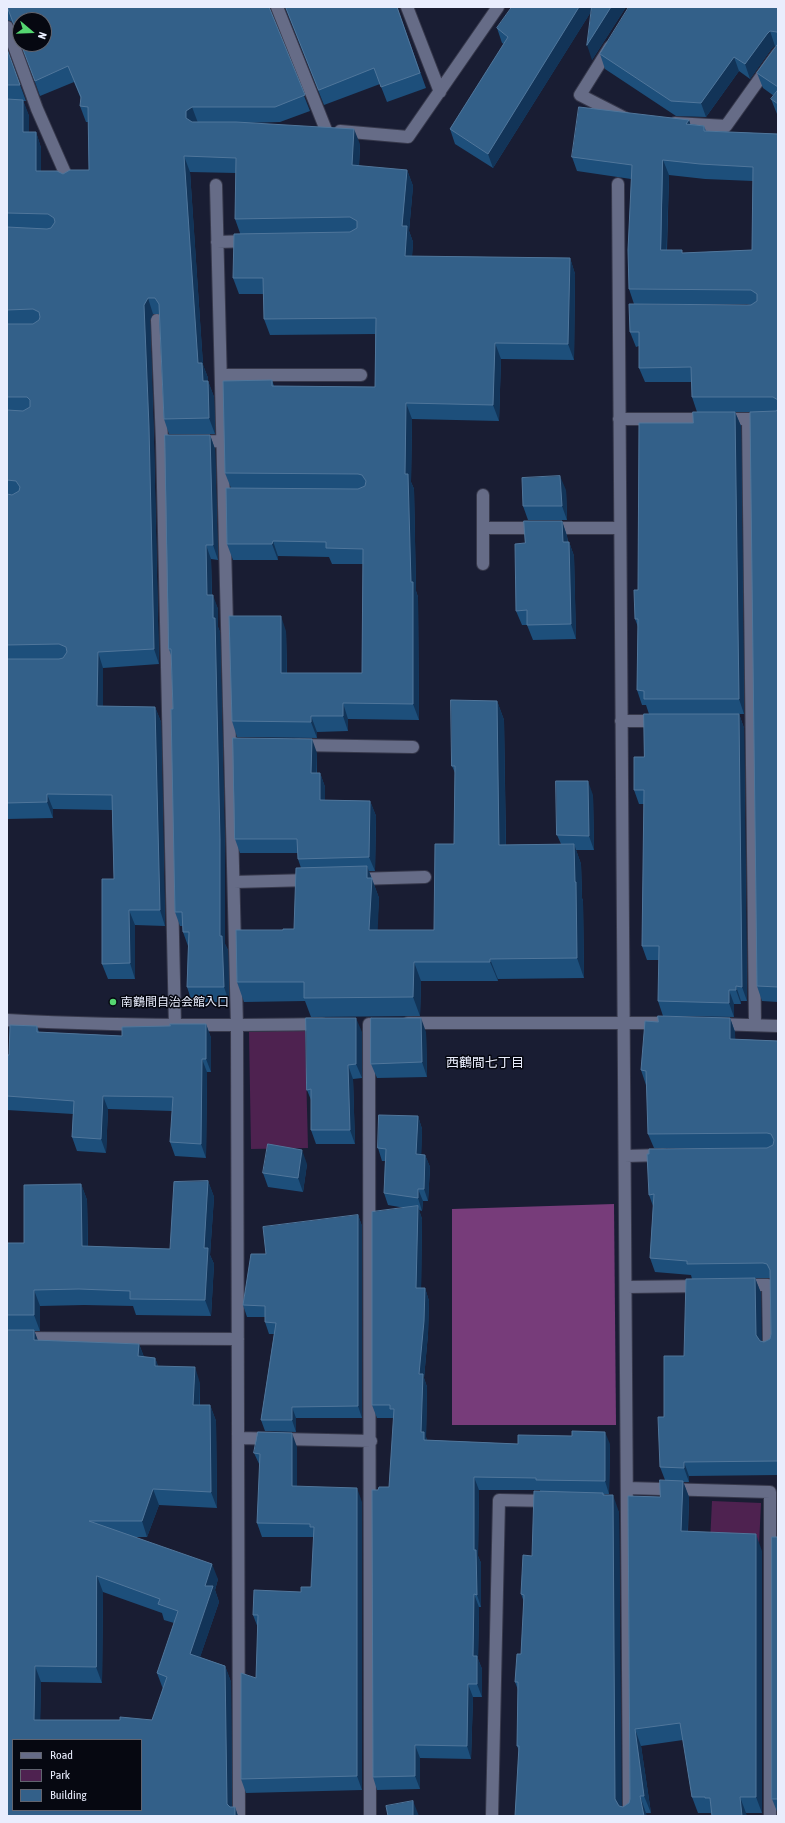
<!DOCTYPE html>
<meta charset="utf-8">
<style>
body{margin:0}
#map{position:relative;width:785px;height:1823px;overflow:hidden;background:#191d33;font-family:"Asap Condensed",sans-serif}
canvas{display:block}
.frame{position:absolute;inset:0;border:8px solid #e9edfd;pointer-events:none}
.legend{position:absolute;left:12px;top:1739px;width:130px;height:72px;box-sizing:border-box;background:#060811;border:1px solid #61646f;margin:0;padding:5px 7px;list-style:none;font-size:12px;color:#e9edfd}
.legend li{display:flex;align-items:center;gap:8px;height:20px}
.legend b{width:20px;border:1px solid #61646f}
.north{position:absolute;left:12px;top:12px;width:40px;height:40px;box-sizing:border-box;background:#060811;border:1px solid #61646f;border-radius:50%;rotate:109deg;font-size:11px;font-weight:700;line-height:16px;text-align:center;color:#e9edfd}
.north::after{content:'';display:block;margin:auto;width:14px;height:18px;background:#55d671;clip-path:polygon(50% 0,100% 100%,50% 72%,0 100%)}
</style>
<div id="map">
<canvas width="785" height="1823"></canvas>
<div class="frame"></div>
<ul class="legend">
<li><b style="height:5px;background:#666c87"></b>Road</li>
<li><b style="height:11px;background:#4e2250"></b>Park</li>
<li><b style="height:11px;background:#336089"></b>Building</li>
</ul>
<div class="north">N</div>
</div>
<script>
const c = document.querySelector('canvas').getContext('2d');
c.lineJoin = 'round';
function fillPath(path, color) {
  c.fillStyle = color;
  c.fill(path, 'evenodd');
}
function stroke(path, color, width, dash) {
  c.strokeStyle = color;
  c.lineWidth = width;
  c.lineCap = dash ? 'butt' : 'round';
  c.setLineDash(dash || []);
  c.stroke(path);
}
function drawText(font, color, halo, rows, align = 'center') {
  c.font = font + ' "Asap Condensed","Noto Sans JP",sans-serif';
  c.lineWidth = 3;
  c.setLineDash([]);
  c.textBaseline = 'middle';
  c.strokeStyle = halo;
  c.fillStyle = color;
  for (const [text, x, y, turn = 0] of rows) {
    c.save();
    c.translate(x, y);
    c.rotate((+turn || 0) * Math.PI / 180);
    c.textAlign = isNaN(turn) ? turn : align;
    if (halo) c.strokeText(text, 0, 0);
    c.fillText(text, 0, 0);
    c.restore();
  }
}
fillPath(new Path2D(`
 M305 1030 308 1148 251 1149 249 1032Z
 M712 1501 761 1503 759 1545 710 1543Z`), '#4e2250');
fillPath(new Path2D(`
 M614 1204 616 1425H452V1209Z`), '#773c7a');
const minor = new Path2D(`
 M277 7 326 130
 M407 7 440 92
 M7 27 37 109 69 182
 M610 47 580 95 625 118
 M675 123 726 126 778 53
 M340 131 408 137 498 7
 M618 184 629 1816
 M216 185 237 1026 239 1816
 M217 242 249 241
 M157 320 162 442
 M221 375H361
 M619 419H778
 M748 419 755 1025
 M483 495V564
 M483 528H620
 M621 721H660
 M298 745 413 747
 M357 879 425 877
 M234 882 310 880
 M7 1020C113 1026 216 1026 322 1024
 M408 1023H660
 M369 1024 370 1816
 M716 1024 778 1026
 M175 1026 162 442 223 441
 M625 1156 663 1155
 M743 1285H768L769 1349
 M626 1287 702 1286
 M7 1338 238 1339
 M239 1438 371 1441
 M627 1488 770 1492V1816
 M492 1816 499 1500 550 1501`);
stroke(minor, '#37394c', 14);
stroke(minor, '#666c87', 12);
fillPath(new Path2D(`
 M7 7H270V9L310 111 280 122 247 123 360 144 359 166 407 170 413 186 409 231 413 242 412 256 570 258 575 274 574 360 501 359 499 421 412 419 411 482 414 489 416 591 418 597 419 720 348 719V731L317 732V738L237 737 232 721 286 631 287 673H362L363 564H332L329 557 278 556V560H233L227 544 231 488 225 473 272 380 274 386 375 387V334L270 335 264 319V294H239L233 278 240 233 235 219 236 173 190 172 203 365 208 378V381L214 397 215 434H169L164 419 159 314H153L150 320 154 442 159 664 103 668V706L155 707 161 722 165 926 135 925V979H108L102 964 114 879 112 810 53 809V818L7 819V49L26 101H23L29 116V132H36L41 148V171L63 174 89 170 88 122H86L80 106 81 99 74 82 40 96 14 24 11 21 7 20Z
 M285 7H397L426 88 387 102 380 84 324 105Z
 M512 7H626L592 60V10L493 168 455 144 450 129 504 44 502 43 497 28Z
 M778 7V104L774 96 763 88 757 73 776 46H775L772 48 750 79 739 71 706 117 676 116 605 69 600 54Z
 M771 99 778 104V115L777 114Z
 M689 120 690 124 704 126 706 131 778 134V1002L762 1001 757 986 758 412H697L692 397V382H645L639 368V346L636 347 630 332 751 304H634L629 289 631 179 577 171 572 157ZM669 175 705 179 753 181 752 250 683 253 667 250Z
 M735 412 741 426 744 714H649L646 705H642L637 690 638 627 635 619 638 590 693 423Z
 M210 435 215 449 218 560 211 559 212 595 218 609V627L220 632 225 854V944L228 950 229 1002H192L187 987 188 946 183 932V926H180L175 912 173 709 171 655 169 649Z
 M566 490 567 520H528L523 506Z
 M562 521 567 536 568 542H569L574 556 576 639 533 640 527 625H522L516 611 525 543Z
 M497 701 504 720 506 845 561 844 557 835 593 795 594 850H576L581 864 582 898 583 901 584 978 498 979V981H421L420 1016 311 1017 305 1001 244 1002 237 982 283 930 294 929 301 868 298 859V853H240L235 839 317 753V773H320L325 787V800L370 801 376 816 375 871H369L379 898 377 930H434L454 844 455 773 452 766Z
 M739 714 744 728 747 1001H741V1004H734V1017L663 1016 658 1001 659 960H647L642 946 644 804H639L634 790 644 757Z
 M730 1018 735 1032V1039L778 1041V1475L689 1476V1482H683L689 1497 688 1531 762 1551V1813H746L712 1816 711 1813H698L692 1797 683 1740 641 1746 651 1813 515 1816 519 1751 517 1746 518 1690 515 1682 521 1654 524 1602 521 1594 532 1556 540 1492V1490H479L478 1556 481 1563V1607H479L478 1659 482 1669V1697H473L471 1759 420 1758V1789L377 1790 373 1777 378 1490 389 1487 394 1420 393 1418H377L372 1405 405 1208 388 1205 384 1193 385 1161H382L378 1148 418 1116 422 1129 421 1155H425L430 1167 428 1201H423L422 1211 419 1210 422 1219 421 1288H425L429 1301 428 1334 424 1378 427 1387 426 1437 427 1440 518 1444H610L609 1494H604L619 1512 621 1806 623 1807 629 1803 630 1799 628 1496 660 1497 665 1480 660 1467 664 1417 684 1356 755 1278 761 1293V1341L764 1342 770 1339 771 1334 770 1278H768L692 1279 691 1275 655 1272 650 1258 653 1206 649 1195 768 1148H654L648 1134 647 1085H646L641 1070 658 1022Z
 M206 1024 211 1038V1072H207L206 1158 175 1156 170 1142 172 1111 108 1109 106 1153 77 1151 72 1137 73 1114 7 1110V1055H9L37 1026 39 1032 122 1036 170 1026Z
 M362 1032V1078L353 1079 355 1144H316L311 1130V1100L307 1090Z
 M426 1032 427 1077 377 1078 371 1064Z
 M307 1164 303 1192 268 1187 263 1173Z
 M208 1181 214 1197 210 1255 214 1264 211 1316 136 1315 133 1306 84 1305 40 1306V1331H34L38 1341 139 1344 144 1357 155 1358 158 1366 200 1383V1405H210L216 1421 217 1508 159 1505 147 1537H135L218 1579 215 1590 219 1602 200 1657 225 1666 231 1682 232 1807H235L238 1816H7V1243H24L81 1184 87 1200 88 1246 170 1249ZM103 1592 162 1613 164 1620 174 1623 157 1673 163 1689 152 1720H40L41 1682 102 1683Z
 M358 1215 362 1226V1418H296V1432L265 1431 261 1420 274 1334H269L265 1322V1317H247L243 1305 266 1254Z
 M297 1447V1486L362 1502V1790L246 1793 241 1779 256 1678 258 1628 253 1615 311 1587 314 1538 313 1537H262L257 1523 260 1466 254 1453Z
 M778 1537V1814L772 1799Z`), '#1d4f7b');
fillPath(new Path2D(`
 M579 7H594L493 168 488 154Z
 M611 7H626L592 60 587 45Z
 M770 31 775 46 772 48 750 79 745 64 767 34Z
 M734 57 739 71 706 117 701 103Z
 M23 100 29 116V148L23 132Z
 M192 107 198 123 191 127 186 118V111Z
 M689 120 694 135 686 124Z
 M354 129 360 144 358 181 352 165Z
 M36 132 41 148V187L36 171Z
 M184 156 190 172 203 365 208 378V397L203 381 198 363Z
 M663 160 669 175 666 264 661 250Z
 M407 170 413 186 409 231 413 242 411 272 405 256 402 226Z
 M570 258 575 274 574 360 568 344Z
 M148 298 153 314 150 320 154 442 159 664 154 649 144 305Z
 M495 343 501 359 499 421 493 405Z
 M208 381 214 397 215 434 209 418Z
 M406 403 412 419 411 482 414 489 416 591 418 597 419 720 413 704 411 582 405 474Z
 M735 412 741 426 744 714 739 699Z
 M210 435 215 449 218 560 213 545Z
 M560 476 566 490 567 520 562 506Z
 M562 521 567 536 568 556 563 542Z
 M273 541 278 556V560L272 544Z
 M569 542 574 556 576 639 571 624Z
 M206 545 211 559 212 609 207 595Z
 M213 595 218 609V627L220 632 225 854V944L228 950 229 1002 224 987 220 936Z
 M281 616 286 631 287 689 281 673Z
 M98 652 103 668V721L97 706Z
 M497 701 504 720 506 864 499 845Z
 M343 703 348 719V731L343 716Z
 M155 707 161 722 165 926 160 910Z
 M739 714 744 728 747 1001 742 987Z
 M311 716 317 732V738L311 722Z
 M312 739 317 753 316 787 311 773Z
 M320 773 325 787V814L320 800Z
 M588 781 593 795 594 850 589 836Z
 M47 794 53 809V818L47 802Z
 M370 801 376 816 375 871 369 857Z
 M574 844 581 864 582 898 583 901 584 978 577 958Z
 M367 866 379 898 377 949 369 930 367 878Z
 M129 910 135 925V979L130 963Z
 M490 959 498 979V981L490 962Z
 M414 962 421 981 420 1016 413 997Z
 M736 986 741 1001V1004L736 990Z
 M729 990 734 1004V1017L729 1003Z
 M356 1018 362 1032V1078L356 1064Z
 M421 1018 426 1032 427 1077 422 1062Z
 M730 1018 735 1032 736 1053 730 1039Z
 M206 1024 211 1038V1072L206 1059Z
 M202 1059 207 1072 206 1158 201 1144Z
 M348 1065 353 1079 355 1144 350 1130Z
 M103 1096 108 1109 106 1153 101 1139Z
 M418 1116 422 1129 421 1167 416 1154Z
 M302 1150 307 1164 303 1192 298 1178Z
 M425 1155 430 1167 428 1201 424 1189Z
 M208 1181 214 1197 210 1255 214 1264 211 1316 205 1300 204 1248Z
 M81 1184 87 1200 88 1262 82 1246Z
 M418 1189 423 1201 422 1211 418 1198Z
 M418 1206 422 1219 421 1301 416 1288Z
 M358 1215 362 1226V1418L358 1406Z
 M755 1278 761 1293 762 1349 756 1335Z
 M425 1288 429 1301 428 1334 424 1378 427 1387 426 1437 429 1445 424 1440 421 1432 419 1374Z
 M34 1290 40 1306V1331L34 1315Z
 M34 1330 40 1346 34 1340Z
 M139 1344 145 1360 138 1356Z
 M155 1358 161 1373 155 1366Z
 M195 1367 200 1383 199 1421 193 1405Z
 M210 1405 216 1421 217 1508 211 1492Z
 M292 1407 296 1418V1432L292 1420Z
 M605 1432 610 1444 609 1494 605 1481Z
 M292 1433 297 1447V1500L292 1486Z
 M684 1462 689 1476V1482L684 1468Z
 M474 1477 479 1490 478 1556 481 1563V1607L477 1595 474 1550Z
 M683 1481 689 1497 687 1548 681 1531Z
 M357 1488 362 1502V1790L357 1776Z
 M153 1489 159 1505 147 1537 142 1521Z
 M613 1495 619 1512 622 1816 615 1799Z
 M756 1534 762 1551V1813L756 1797Z
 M212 1564 218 1579 215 1590 219 1602 196 1669 190 1654 205 1586Z
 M97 1576 103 1592 102 1683 96 1667Z
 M474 1594 479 1607 478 1659 482 1669V1697L477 1684 473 1656Z
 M35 1666 41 1682 40 1736 34 1720Z
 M225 1666 231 1682 232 1816 227 1804Z
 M468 1684 473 1697 471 1759 467 1746Z
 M635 1729 641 1746 651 1813 644 1796Z
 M415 1745 420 1758V1789L415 1776Z
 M640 1796 646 1813 647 1816H644Z
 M740 1797 746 1813 747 1816H742Z
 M413 1801 419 1816H413Z
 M235 1807 238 1816H235Z`), '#123458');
const building = new Path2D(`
 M7 7H269L305 95 275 107H192L186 111V118L192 122H236L354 129 352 165 407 170 402 226H407L405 256 570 258 568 344 495 343 493 405 406 403 405 474H408L411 582H413V704L343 703V716H311V722L232 721 229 616H281V673H362L363 549 326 548V542L273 541 272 544H227L226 488 358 489 365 486 366 481 362 475 358 474 225 473 223 381 272 380V386L375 387 376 318 264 319 263 278H233L234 234 350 232 357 228V221L350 217 235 219 236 158 184 156 198 363H202L203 381H208L209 418 164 419 159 304 155 298H148L144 305 149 427 154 649 98 652 97 706 155 707 160 910H129L130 963 102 964V879H114L112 795 47 794V802L7 803V659H59L63 658 67 652 66 647 59 644 7 645V494L12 495 19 491 20 487 16 481 7 480V410L23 411 30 407V400L27 397H7V324H33L39 320 40 317 39 312 33 309 7 310V227L47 229 51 228 55 222 54 218 48 214 7 213V99L23 100V132H36V171H57L63 174 70 170H89L88 107 80 106 81 97 68 66 35 81 21 44H44V20H20V41L8 9Z
 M286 7H397L420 73 381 87 374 68 319 90Z
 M512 7H579L488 154 450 129 508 37 497 28Z
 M592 7H611L587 45Z
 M629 7H778V34L777 32 770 31 767 34 745 64 734 57 701 103 671 101 600 54Z
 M778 44V87L757 73Z
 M7 49 20 85H7Z
 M778 90V104L771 99Z
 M579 107 689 120 686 124 704 126V131L778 134V400L773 397H692L691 367 639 368V332H630L629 304 751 305 757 301V294L751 290 629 289 628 250 632 165 572 157ZM663 160 700 164 753 167 752 250 682 253V250H661Z
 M778 409V987L757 986 750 412 776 411Z
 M693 412H735L739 699H644V691L637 690 638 619H635L634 590H638L639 423H693Z
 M165 435H210L213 545H206L207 595H213V618H215L220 839V936H222L224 987H187L189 932H183L182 912H175L171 709H173L171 649H169Z
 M560 476 562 506H523L522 478Z
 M524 521H562L563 542H569L571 624 527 625V610L516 611 515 544 525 543Z
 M451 700 497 701 499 845 574 844 575 882H576L577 958 490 959V962H414L413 997 304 998V982H237L236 930H283V929H294L296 868 367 866V878H372L369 930H434L435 844H454L455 766H452Z
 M644 714H739L742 987 736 986V990H729V1003L658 1001 659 946H642L644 790H634V757H644Z
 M233 738 312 739 311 773H320V800L370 801 369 857 298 859 297 839H235Z
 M556 781H588L589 836 557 835Z
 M658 1016 730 1018V1039L778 1041V1461L684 1462V1468L660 1467 658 1417H664V1356H684L686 1279 755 1278 756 1335 760 1341 764 1342 770 1339 771 1334 770 1270 767 1264 763 1263 687 1264V1261L650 1258 654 1194 649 1195 647 1154H649V1149L767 1148 773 1145 774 1140 771 1134 767 1133 648 1134 646 1071 641 1070 645 1021 658 1022Z
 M306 1018H356V1064L348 1065 350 1130H311V1089L307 1090Z
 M371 1018H421L422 1062 371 1064Z
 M170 1024H206V1059H202L201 1144 170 1142 173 1097 103 1096 101 1139 72 1137 74 1101 7 1096V1055H9L10 1025 37 1026V1032L122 1036V1027L170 1026Z
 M379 1115 418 1116 416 1154 425 1155 424 1189H418V1198L384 1193 386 1149 378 1148Z
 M268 1144 302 1150 298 1178 263 1173Z
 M208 1181 204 1248H208L205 1300 130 1299V1291L79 1289 34 1290V1315H7V1243H24V1185L81 1184 82 1246 170 1249 174 1182Z
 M418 1206 416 1288H425L424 1321 419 1374H423L421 1432H424V1440L518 1444V1435L572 1436V1431L605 1432V1481L536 1480V1478L474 1477V1550H476L477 1595 474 1594 473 1656H477V1684H468L467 1746 415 1745V1776L373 1777 372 1490H378L379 1487H389L394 1409H390V1405H372V1212Z
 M358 1215V1406L292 1407V1420H261L276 1323 265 1322V1306L243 1305 251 1254H266L263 1227Z
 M7 1330H34V1340L139 1344 138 1356 155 1358V1366L195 1367 193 1405H210L211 1492 153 1489 142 1521H89L212 1564 205 1586H213L190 1654 225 1666 227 1804 230 1807H235V1816H7ZM97 1576 160 1599 158 1604 178 1611 157 1673 167 1677 152 1720 120 1717V1720H34L35 1666 96 1667ZM13 1740H141V1810H13Z
 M258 1432 292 1433V1486L357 1488V1776L241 1779V1673L256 1678 258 1615H253L254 1590 301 1592V1587H311L314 1527H310V1524L257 1523 260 1454 254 1453Z
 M660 1480 683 1481 681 1531 756 1534V1797H740L742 1816H712L710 1798H705V1797H692L680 1723 635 1729 644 1796H640L644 1816H515L519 1746H517L518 1682H515L517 1654H521L524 1595 521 1594 523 1555 532 1556 534 1491 603 1493V1495H613L615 1799 619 1806 623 1807 629 1803 630 1799 628 1496 660 1497Z
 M772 1537H778V1799H772Z
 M413 1801V1816H388L386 1806Z`);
fillPath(building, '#336089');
stroke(building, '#50769b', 1);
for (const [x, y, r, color] of [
 [113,1002,4,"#55d671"]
]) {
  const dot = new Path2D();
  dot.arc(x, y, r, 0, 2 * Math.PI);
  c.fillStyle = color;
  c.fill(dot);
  stroke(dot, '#060811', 1.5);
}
drawText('12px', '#e9edfd', '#060811', [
 ["南鶴間自治会館入口",121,1002]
], 'left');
drawText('13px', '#e9edfd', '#060811', [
 ["西鶴間七丁目",485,1063]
]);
</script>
